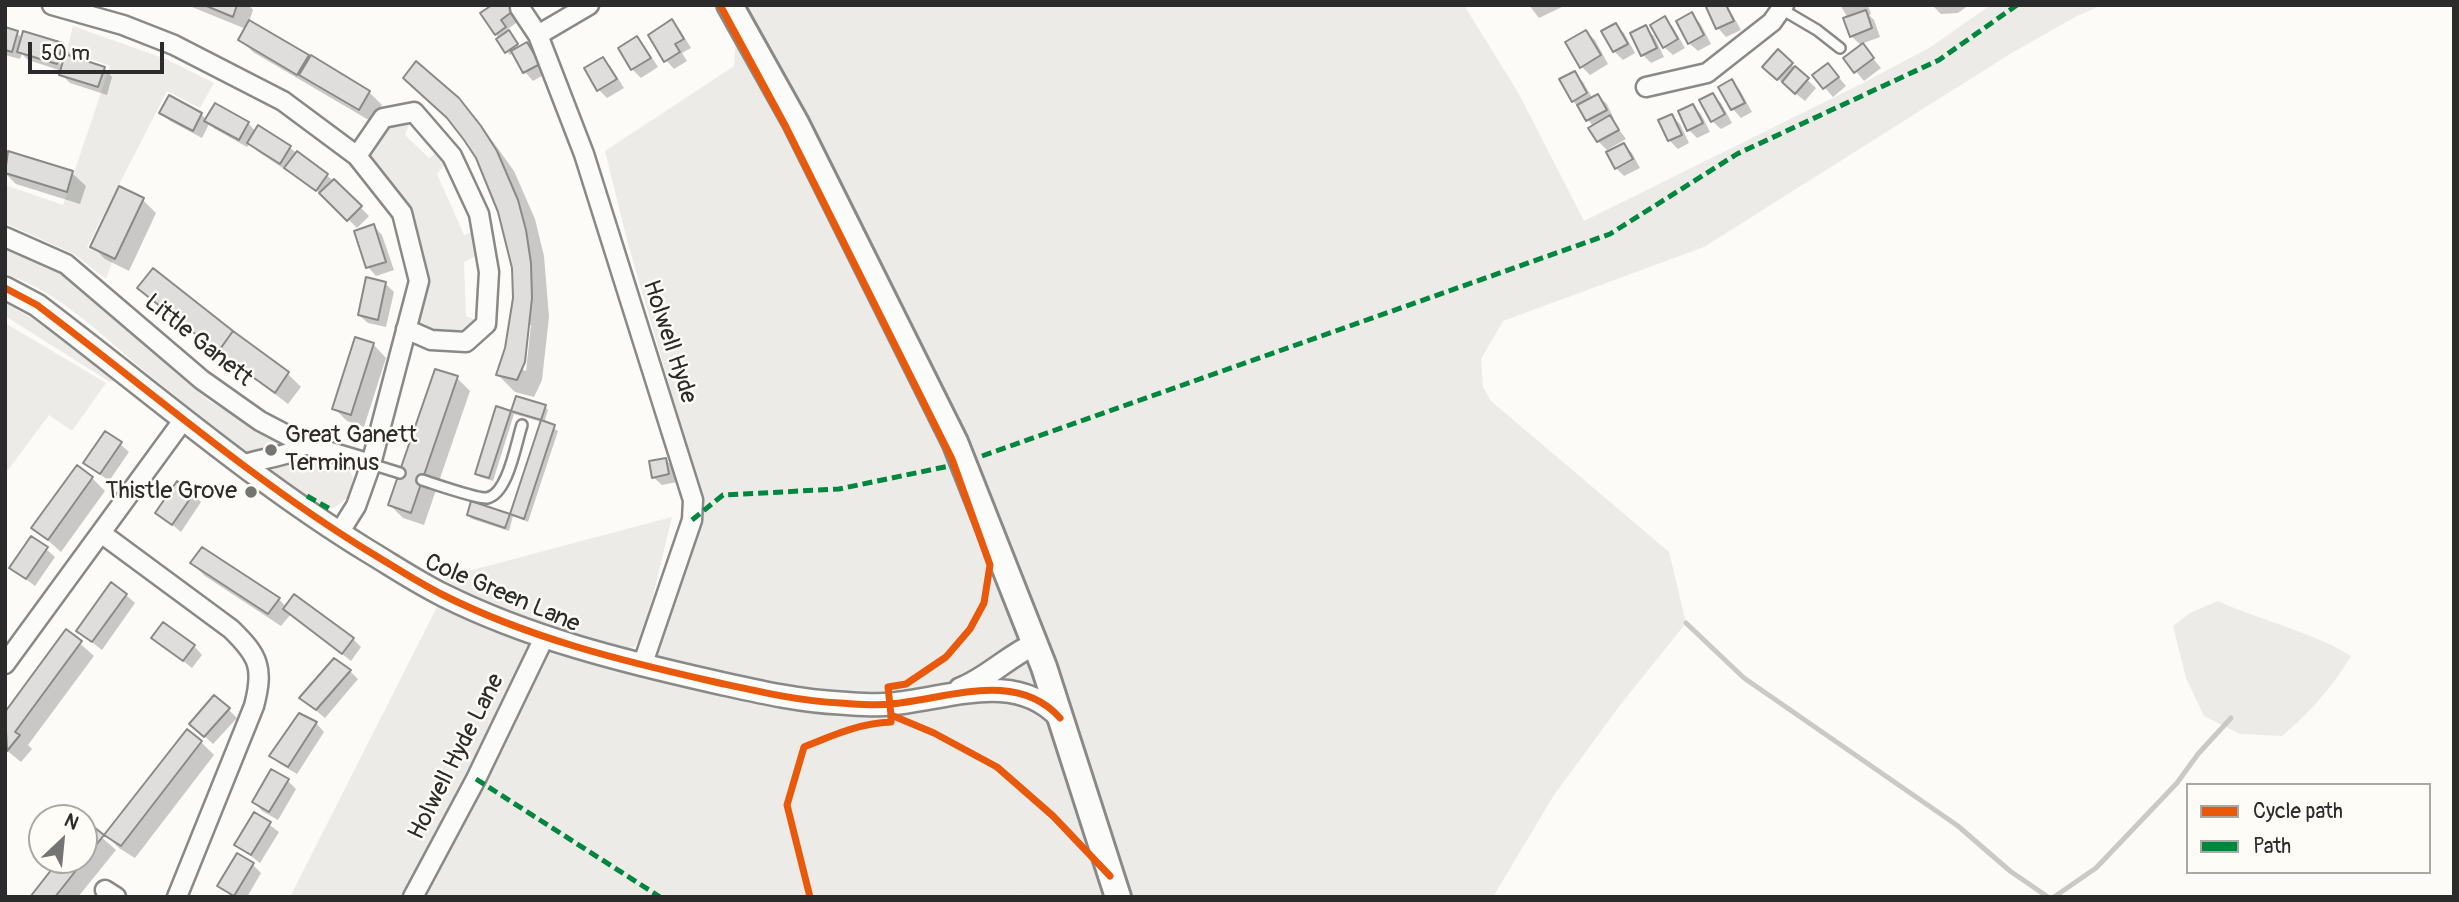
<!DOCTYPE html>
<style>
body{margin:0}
#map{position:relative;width:2459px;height:902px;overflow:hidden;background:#fcfbf8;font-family:Pangolin,sans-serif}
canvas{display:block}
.frame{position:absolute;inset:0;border:7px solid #2b2b2b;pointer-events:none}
.legend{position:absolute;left:2186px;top:783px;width:245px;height:91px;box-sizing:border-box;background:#fdfcf7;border:2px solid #a9a8a5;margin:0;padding:9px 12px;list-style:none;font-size:21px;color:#2b2b2b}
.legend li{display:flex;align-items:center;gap:14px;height:35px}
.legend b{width:35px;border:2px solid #a9a8a5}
.north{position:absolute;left:28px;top:804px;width:70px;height:70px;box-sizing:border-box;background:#fdfcf7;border:2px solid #a9a8a5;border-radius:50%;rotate:26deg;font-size:19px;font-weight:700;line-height:28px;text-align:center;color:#2b2b2b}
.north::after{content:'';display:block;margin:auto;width:24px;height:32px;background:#747473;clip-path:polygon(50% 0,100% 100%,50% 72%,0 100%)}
.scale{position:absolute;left:28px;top:42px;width:136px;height:32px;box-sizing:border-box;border:4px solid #2b2b2b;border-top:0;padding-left:9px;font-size:21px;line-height:24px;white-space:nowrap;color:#2b2b2b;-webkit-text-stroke:5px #fdfcf7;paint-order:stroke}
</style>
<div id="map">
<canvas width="2459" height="902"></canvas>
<div class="frame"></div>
<ul class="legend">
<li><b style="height:9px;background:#e8590c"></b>Cycle path</li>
<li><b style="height:9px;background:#00873e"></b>Path</li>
</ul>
<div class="north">N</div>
<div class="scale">50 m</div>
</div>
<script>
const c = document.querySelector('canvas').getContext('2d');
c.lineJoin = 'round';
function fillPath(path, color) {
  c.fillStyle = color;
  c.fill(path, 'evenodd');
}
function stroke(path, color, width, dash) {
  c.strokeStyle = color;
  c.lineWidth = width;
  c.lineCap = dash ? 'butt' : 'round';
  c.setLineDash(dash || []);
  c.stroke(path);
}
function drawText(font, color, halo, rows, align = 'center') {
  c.font = font + ' Pangolin,sans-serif';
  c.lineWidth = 5;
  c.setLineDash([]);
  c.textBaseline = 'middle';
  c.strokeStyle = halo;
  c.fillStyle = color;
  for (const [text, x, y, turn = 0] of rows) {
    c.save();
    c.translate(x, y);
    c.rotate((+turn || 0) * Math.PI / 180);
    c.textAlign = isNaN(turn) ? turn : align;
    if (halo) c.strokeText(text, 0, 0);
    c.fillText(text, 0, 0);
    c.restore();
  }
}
fillPath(new Path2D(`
 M738 5H1464L1519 94 1584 221 1859 85 1929 48 1991 5H2102L2075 17 2010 54 1704 247 1503 321 1481 359 1483 387 1491 401 1669 552 1686 623 1621 704 1554 795 1493 897H1020L1018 894 1014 897H290L440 601 651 676 705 507 628 244 605 151 734 66Z
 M73 26 166 59 214 83 200 108 167 91 87 247 113 260 106 279 74 254 5 223V185L63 205 110 66 67 50Z
 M414 112 405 135 429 158 445 147 452 156 437 174 464 235 482 229 486 251 464 262 466 316 486 324 466 342 406 329 419 281 403 213 357 156 383 118Z
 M5 248 54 267 209 401 285 441 344 461 353 477 349 497 334 508 319 507C263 464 208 422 153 378 108 342 62 292 5 274Z
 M5 303 33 319 116 380 110 382 5 316Z
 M5 323 106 383 72 431 49 415 5 474Z
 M672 517 645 629 635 646 624 650C562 630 497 613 442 578Z
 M2218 601C2261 621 2311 631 2351 656 2330 690 2312 710 2282 736L2240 734 2204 716 2186 678 2173 626 2190 613Z`), '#ecebe8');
fillPath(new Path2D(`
 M187 5H249L253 10 249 22 369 92 382 105 372 122 253 52 240 39 246 29Z
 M495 5H510L520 20 508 29 520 48 527 44 535 52 547 73 533 81 525 72 514 53 510 55 506 51 496 34Z
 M1529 5H1561L1562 7 1539 18Z
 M1714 5H1727L1741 30 1726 37 1718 28Z
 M1840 5H1868L1871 14 1869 15 1874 20 1880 37 1861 44 1881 68 1864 81 1845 58 1862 46 1851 36 1848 18Z
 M1932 5H1969L1958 13 1941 14Z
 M1691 14 1700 23 1711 44 1698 51 1689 43Z
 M1664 18 1673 27 1685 48 1673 55 1664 47Z
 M672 21 680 30 691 48 682 53 687 61 674 69 666 60Z
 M1616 25 1624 33 1635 53 1623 60 1614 51Z
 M1645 27 1654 36 1664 57 1651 63 1643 55Z
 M5 29 17 33 23 39 62 45 71 54 70 57 104 68 112 77 107 95 70 83 61 74 62 71 28 60 22 54 20 59 5 55Z
 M1586 32 1595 40 1608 64 1590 75 1581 66Z
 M637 38 645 47 658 67 641 78 632 69Z
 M1778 52 1816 88 1805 101 1773 75Z
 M603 59 611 67 624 88 607 98 598 89Z
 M1574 73 1583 82 1593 99 1598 96 1607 104 1614 119 1612 120 1626 139 1607 150 1598 141 1593 126 1573 101Z
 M1836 74 1846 86 1833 97 1814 75Z
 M1732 82 1740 90 1752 112 1741 118 1733 109 1721 87Z
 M1713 95 1721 103 1732 123 1721 129 1712 121Z
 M170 98 201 114 207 120 248 123 256 132 290 148 334 181 369 216 357 228 326 197 257 151 250 143 247 147 215 129 209 124 202 138 170 121 162 113Z
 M458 100 476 118 514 171 535 219 544 256 549 317 542 380 534 397 515 392 498 375 507 348 514 298 513 268 500 211 477 157ZM528 325H531L526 371 523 370Z
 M1693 106 1701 114 1710 132 1697 138 1689 130Z
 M1672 116 1680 124 1689 143 1678 149 1669 140Z
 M1624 145 1632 153 1640 168 1624 176 1616 168Z
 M9 153 72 173 86 186 80 204 16 184 5 173Z
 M120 189 143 200 156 213 129 271 105 259 92 246Z
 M374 226 382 235 394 270 376 276 368 267Z
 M154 271 288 374 301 387 288 404 153 301 140 288Z
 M385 283 394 292 386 327 368 323 359 315Z
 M373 344 386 358 364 427 347 421 334 408Z
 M457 378 470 391 424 525 403 518 390 505Z
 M517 398 545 407 548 410 544 423 558 431 528 522 513 516 509 531 472 519 469 515 473 503 511 516 542 422 514 414 493 481 480 477 477 473 497 409 512 413Z
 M120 444 129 452 109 481 85 463Z
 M666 460 674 468 677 482 662 485 653 477Z
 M92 478 105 491 61 552 34 528Z
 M193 494 201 502 181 532 158 513Z
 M46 549 55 557 35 586 11 568Z
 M192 563 279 599 286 607 353 639 361 647 351 661 291 614 281 626 205 576Z
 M126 595 135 603 102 650 78 631Z
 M66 631 94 656 28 745 32 749 21 762 5 749V715Z
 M154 638 194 646 202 655 192 668Z
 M350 671 358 679 325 718 301 698Z
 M228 709 237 718 213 744 200 732Z
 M316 723 324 732 297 774 280 764 272 756Z
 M201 742 214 755 135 858 119 848 106 835Z
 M287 780 296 789 278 820 262 811 254 802Z
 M255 814 279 832 260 863 236 844Z
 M89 826 116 850 78 897H32L62 860H84V832Z
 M237 855 253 865 261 873 247 897H232L219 885Z`), '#0003');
stroke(new Path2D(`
 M1686 623 1744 678 1958 826 2010 871 2048 897
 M2054 897 2096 868 2177 783 2198 754 2231 718`), '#cac9c6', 5);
const building = new Path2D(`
 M204 5H237L233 17Z
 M492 5H509L513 11 501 20 506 27 495 35 480 13Z
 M1710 5H1726L1734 21 1716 29 1706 7Z
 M1866 10 1872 28 1850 37 1843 18Z
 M1692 12 1704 35 1688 44 1676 21Z
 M1665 16 1678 39 1663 48 1650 25Z
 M672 19 684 39 675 44 680 52 664 62 648 35Z
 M249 20 309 55 297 75 238 40Z
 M1616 23 1628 44 1613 52 1601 31Z
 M1646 25 1657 48 1641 56 1630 33Z
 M5 27 18 31 12 52 5 50Z
 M509 30 518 44 505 53 496 39Z
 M1586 30 1601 55 1580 68 1565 42Z
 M23 31 63 43 57 64 17 52Z
 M637 36 651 58 631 70 618 48Z
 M527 42 540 64 523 73 511 51Z
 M1863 43 1874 58 1854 73 1843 58Z
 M1778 49 1793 63 1777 80 1762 67Z
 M65 54 105 67 98 87 59 75Z
 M311 55 370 91 359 110 299 75Z
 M603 57 617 79 597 91 584 68Z
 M416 61 459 98 481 126 497 151 518 200 526 230 531 263 532 298 525 362 517 380 496 375 505 348 513 298 512 268 498 212 476 158 464 140 447 118 403 78Z
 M1828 63 1839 77 1823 89 1812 75Z
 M1795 66 1809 78 1795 94 1782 82Z
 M1575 71 1587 93 1572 102 1559 79Z
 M1732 79 1745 103 1731 110 1718 87Z
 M1713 93 1725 114 1711 122 1699 100Z
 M1598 94 1607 110 1586 121 1577 105Z
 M169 95 202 113 193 131 159 113Z
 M215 103 249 122 239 140 204 121Z
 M1693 104 1703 123 1687 131 1678 111Z
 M1672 114 1682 135 1668 141 1658 120Z
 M1610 115 1619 130 1597 142 1588 128Z
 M258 125 291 146 280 164 247 143Z
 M1624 143 1633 159 1615 169 1606 152Z
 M8 151 73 171 67 192 5 173Z
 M297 151 328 174 316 191 284 168Z
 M334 179 362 206 347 221 319 193Z
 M119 186 144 198 115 259 90 247Z
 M374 224 386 262 366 268 354 231Z
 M153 268 233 331 218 352 137 288Z
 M366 277 386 282 378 320 358 315Z
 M233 331 289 372 275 393 218 352Z
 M355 337 374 343 351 415 332 409Z
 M435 369 458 376 411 513 388 505Z
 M516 396 546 405 541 420 511 411Z
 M496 406 511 411 489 478 475 474Z
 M541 420 555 425 524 519 510 514Z
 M105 431 122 442 100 474 83 463Z
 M666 458 669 474 652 478 649 461Z
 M77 465 93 477 48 540 31 528Z
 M177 481 194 493 172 525 155 513Z
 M471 501 510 514 505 528 467 515Z
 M31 536 48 547 26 579 9 568Z
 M202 547 280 598 268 614 190 563Z
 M111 582 127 594 92 642 76 631Z
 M294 594 354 638 342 654 283 609Z
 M163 622 195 645 183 661 151 638Z
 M66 629 82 641 15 732 20 735 7 751 5 712Z
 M334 658 351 670 316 710 299 698Z
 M214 695 230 708 204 737 189 724Z
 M299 713 317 722 288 767 269 756Z
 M187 729 202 741 121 846 104 835Z
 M271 769 289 779 269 812 252 802Z
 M254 812 271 822 251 855 234 845Z
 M89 823 104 835 55 897H30L59 860H84V829Z
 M237 853 254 863 234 896 217 886Z`);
fillPath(building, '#dfdedc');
stroke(building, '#898987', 2);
const service = new Path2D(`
 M1783 10 1817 30 1840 48
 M371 464 400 473
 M422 480C435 484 477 499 487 498 508 494 516 443 522 425`);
const minor = new Path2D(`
 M52 5 123 25 174 45 283 101 357 156 402 213 419 281 371 464 356 506 339 533
 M520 8 538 35 584 154 693 500 692 520 642 666
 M538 35 589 5
 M1646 87 1707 73 1772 22 1784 5
 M357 156 383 118 414 112 452 156 479 214 489 272 486 324 466 342 431 340 406 329
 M5 237 66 264 202 380 260 421 304 444 371 464
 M243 465C263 457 289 458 304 444
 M101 533 231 629C259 656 264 668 254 706L177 897
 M5 664 184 419
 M105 890 116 897
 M413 897 476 779 544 638`);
const tertiary = new Path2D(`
 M5 288 37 305C147 388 251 479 368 551 393 566 417 582 443 595 529 638 622 661 715 682 756 691 798 701 840 703 857 704 875 706 891 704 947 699 1016 669 1060 718
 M960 689C987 679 1008 656 1035 644`);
const secondary = new Path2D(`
 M730 5 796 123 955 442 1044 667 1118 897`);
stroke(service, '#898987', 14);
stroke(minor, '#898987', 23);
stroke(tertiary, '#898987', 26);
stroke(secondary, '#898987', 30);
stroke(service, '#fbfbf9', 9);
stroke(minor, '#fbfbf9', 18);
stroke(tertiary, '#fbfbf9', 21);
stroke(secondary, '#fbfbf9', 24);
stroke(new Path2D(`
 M982 456 1610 234 1737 154 1939 60 2017 5
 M307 496 332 510
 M692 520 723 495 839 489 954 465
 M476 779 660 897`), '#00873e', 5, [10, 5]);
stroke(new Path2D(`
 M720 5 786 127 952 459 990 565 984 603 970 629 946 657 906 684 888 687 891 715
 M5 288 37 305C147 388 251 479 368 551 393 566 417 582 443 595 529 638 622 661 715 682 756 691 798 701 840 703 857 704 875 706 891 704 947 699 1016 669 1060 718
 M891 715 934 733 997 767 1053 816 1110 876
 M810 897 787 805 804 747C833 735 860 723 891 722V715`), '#e8590c', 7);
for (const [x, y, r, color] of [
 [271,450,7,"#747473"],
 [251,492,7,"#747473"]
]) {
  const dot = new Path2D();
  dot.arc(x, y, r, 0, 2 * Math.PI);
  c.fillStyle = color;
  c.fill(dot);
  stroke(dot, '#fdfcf7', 2.5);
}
drawText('24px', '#2b2b2b', '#fdfcf7', [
 ["Little Ganett",198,341,39],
 ["Holwell Hyde",669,342,72],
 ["Cole Green Lane",502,594,23],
 ["Holwell Hyde Lane",457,757,-63]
]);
drawText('24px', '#2b2b2b', '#fdfcf7', [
 ["Great Ganett",285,436],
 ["Terminus",285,464],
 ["Thistle Grove",237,492,"right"]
], 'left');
</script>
